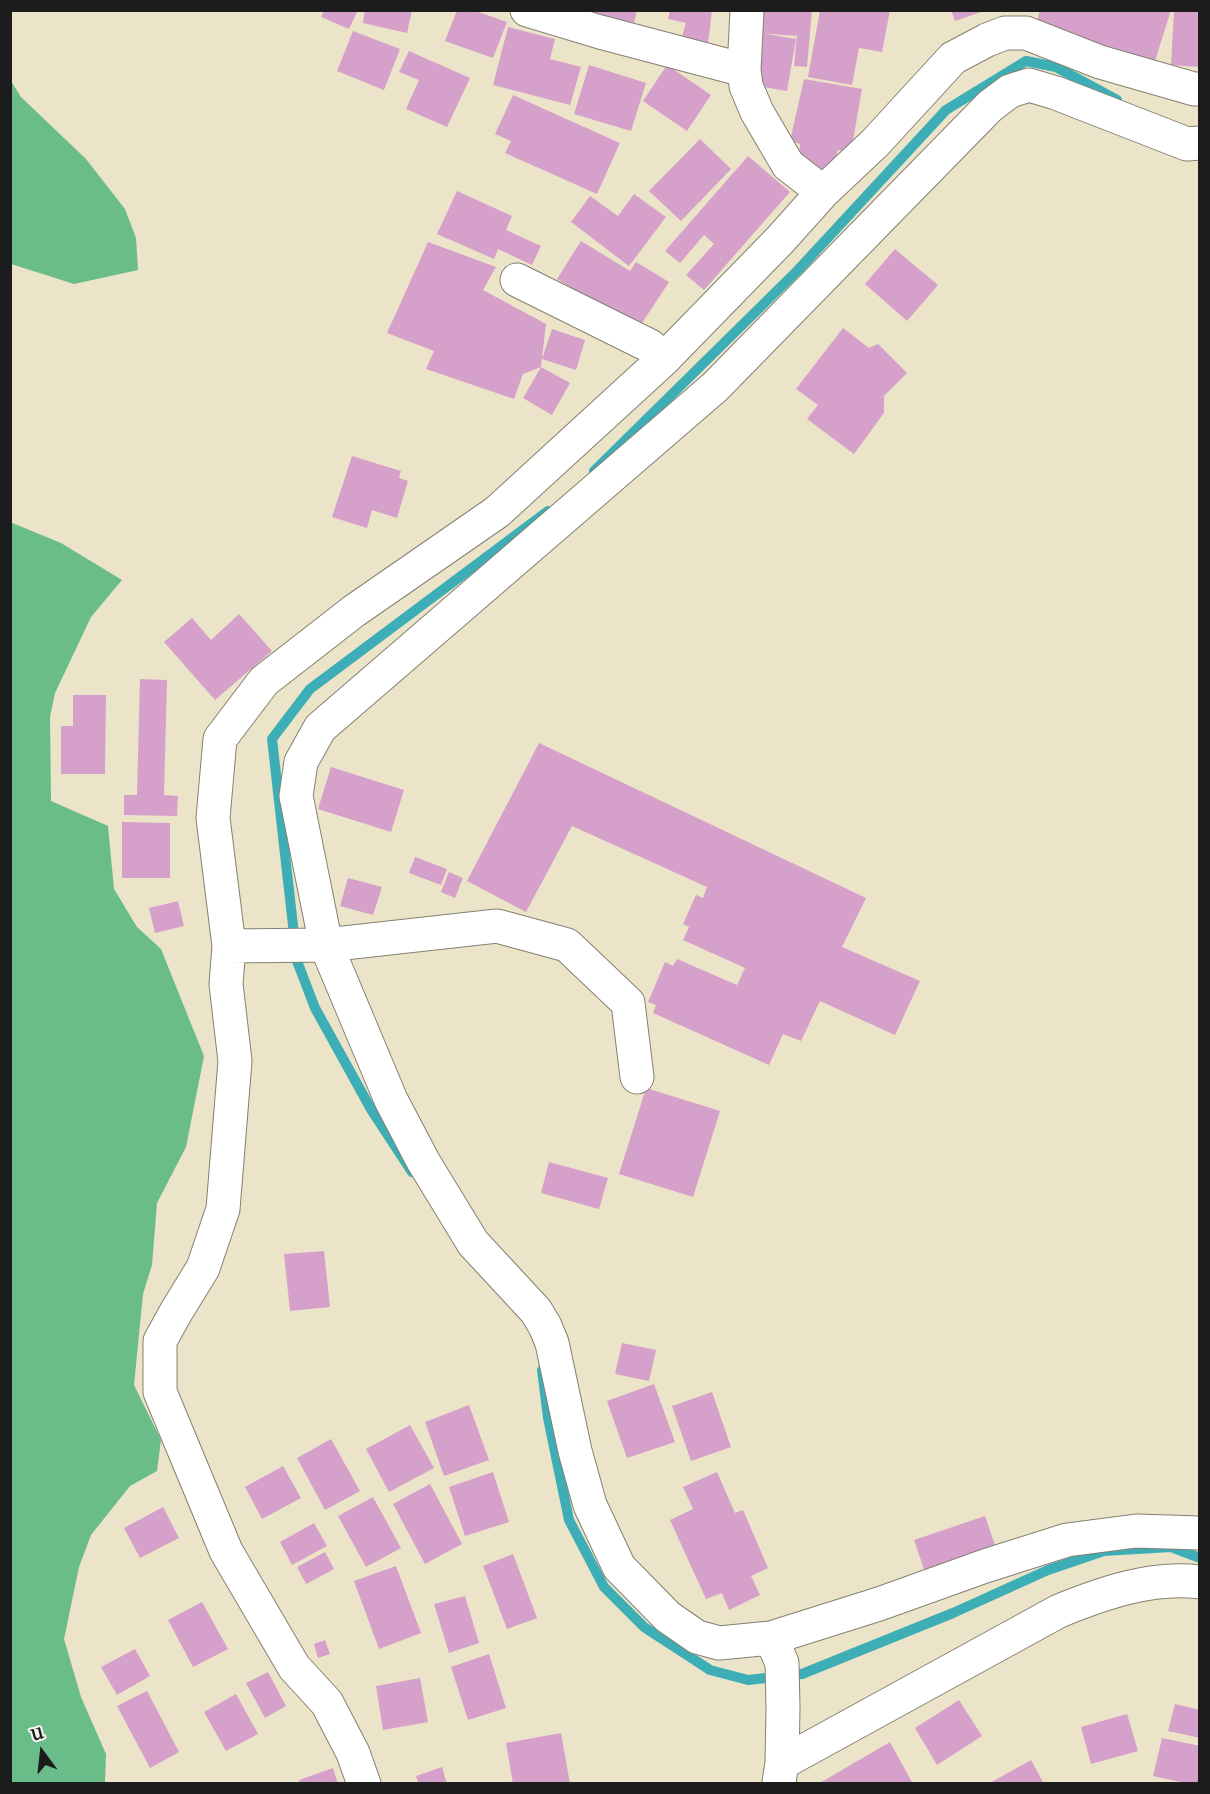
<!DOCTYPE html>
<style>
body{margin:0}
#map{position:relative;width:1210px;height:1794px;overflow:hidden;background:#ece4c8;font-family:"IM FELL French Canon",serif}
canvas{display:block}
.frame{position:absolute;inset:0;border:12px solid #1c1c1c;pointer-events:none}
.north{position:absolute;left:12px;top:1722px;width:60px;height:60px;-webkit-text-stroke:4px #f6f6f2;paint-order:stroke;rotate:345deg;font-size:16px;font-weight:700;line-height:24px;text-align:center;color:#1c1c1c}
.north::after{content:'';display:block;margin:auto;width:21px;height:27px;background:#1c1c1c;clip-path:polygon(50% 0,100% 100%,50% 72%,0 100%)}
</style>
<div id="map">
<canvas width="1210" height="1794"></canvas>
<div class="frame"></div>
<div class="north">U</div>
</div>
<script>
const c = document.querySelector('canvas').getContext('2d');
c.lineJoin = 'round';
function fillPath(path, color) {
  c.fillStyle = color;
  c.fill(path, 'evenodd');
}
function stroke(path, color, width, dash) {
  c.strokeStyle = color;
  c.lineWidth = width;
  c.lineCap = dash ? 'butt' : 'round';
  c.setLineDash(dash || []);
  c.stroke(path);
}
fillPath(new Path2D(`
 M11 81 21 97 86 159 125 209 136 238 138 270 74 284 11 264Z
 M10 522 61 543 122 580 91 617 55 693 50 717 51 801 108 826 114 889 137 927 161 949 204 1056 186 1147 157 1203 152 1265 143 1294 134 1385 161 1440 157 1471 130 1486 91 1535 79 1567 64 1639 81 1697 106 1754 105 1783H11Z`), '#6abc89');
stroke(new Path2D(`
 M594 471 798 270 946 110 1026 61 1056 67 1117 100
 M412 1172 372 1111 315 1008 297 961 272 739 310 689 548 511
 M542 1370 548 1418 569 1520 604 1587 644 1627 710 1670 748 1680 802 1674 953 1613 1048 1570 1104 1551 1171 1547 1200 1558`), '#3daeb5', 10);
fillPath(new Path2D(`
 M324 10H358L349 29 321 17Z
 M365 10H412L407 33 363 23Z
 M457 10H473L507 22 493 58 445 41Z
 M567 10H637L633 29Z
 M670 10H712L708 44 681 40 686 23 668 19Z
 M761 10H812L807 67 794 66 797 34 796 36 759 33Z
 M820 10H890L882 52 859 48 852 85 808 77Z
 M951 10H984V11L955 21Z
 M1040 10H1171L1155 61 1036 24Z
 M1174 10 1200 11V67L1171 65Z
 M508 27 555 39 550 59 581 67 570 105 493 85Z
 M353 31 400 49 384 90 337 71Z
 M755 32 796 39 787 91 747 84Z
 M409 51 470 78 447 127 406 109 419 80 399 72Z
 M589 65 646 83 631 131 574 114Z
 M667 65 711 95 687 131 643 101Z
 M804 79 862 89 851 152 838 150 831 174 798 166 800 144 790 141Z
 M513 95 620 143 597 194 505 153 511 141 495 134Z
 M700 139 731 169 681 221 649 191Z
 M748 156 790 192 704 290 686 275 714 244 704 235 680 263 665 251Z
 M457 191 512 216 506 230 541 246 532 265 498 249 494 259 437 234Z
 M634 194 666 217 629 266 571 222 590 196 618 216Z
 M581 241 630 271 636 262 669 282 638 329 557 279Z
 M428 242 496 267 483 290 546 324 541 367 523 374 514 399 426 369 434 351 387 333Z
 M895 249 938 285 907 321 865 284Z
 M843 328 869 348 878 344 907 373 884 396V413L854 454 807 419 818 405 796 389Z
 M552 329 585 340 576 370 542 359Z
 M541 367 570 383 552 415 523 398Z
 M352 456 401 471 399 478 408 481 397 518 372 510 367 528 332 517Z
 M239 614 272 651 215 700 164 642 192 618 211 640Z
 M140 679 167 680 164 795 178 796 177 816 124 815V795H137Z
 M73 695H106L105 774H61V726H73Z
 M539 743 866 898 842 947 920 981 895 1035 820 1001 801 1041 783 1034 769 1065 653 1013 656 1005 648 1002 665 962 673 966 677 959 737 985 745 968 683 940 689 927 683 924 696 895 703 898 707 887 572 826 526 912 467 881Z
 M331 767 404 790 391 832 318 809Z
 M122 822 170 823V878H122Z
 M415 857 447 869 441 885 409 873Z
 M449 872 463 878 455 898 441 892Z
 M348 878 382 887 373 915 340 906Z
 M178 901 184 926 155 933 149 908Z
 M646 1088 720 1111 693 1197 619 1174Z
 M549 1162 608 1178 599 1209 541 1193Z
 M324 1251 330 1307 290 1311 284 1254Z
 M622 1343 656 1350 649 1381 615 1374Z
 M654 1384 675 1442 627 1458 607 1401Z
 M712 1392 731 1447 691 1461 672 1406Z
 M469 1405 489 1460 444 1476 425 1422Z
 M410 1425 434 1468 389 1492 366 1449Z
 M331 1439 360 1491 325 1510 297 1458Z
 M283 1466 301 1498 262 1519 245 1487Z
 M493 1472 509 1522 465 1536 449 1487Z
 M717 1472 735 1513 743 1510 768 1568 751 1576 760 1595 729 1610 722 1593 706 1599 670 1520 693 1509 683 1487Z
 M430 1484 462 1544 425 1564 393 1504Z
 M373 1497 401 1548 366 1567 338 1516Z
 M163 1507 179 1538 140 1558 124 1528Z
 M985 1516 998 1554 927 1578 914 1540Z
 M314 1523 327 1546 292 1565 280 1542Z
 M325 1552 334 1569 306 1584 297 1567Z
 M513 1554 537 1618 507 1629 483 1566Z
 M396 1566 421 1633 379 1649 354 1581Z
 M465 1596 479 1643 449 1653 434 1604Z
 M202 1602 228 1649 193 1667 168 1620Z
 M325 1640 330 1654 318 1658 314 1644Z
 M135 1649 150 1676 117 1695 101 1667Z
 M489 1654 506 1708 468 1720 451 1667Z
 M268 1672 286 1706 265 1718 246 1683Z
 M420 1678 428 1722 383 1730 376 1686Z
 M147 1691 179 1752 150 1768 117 1706Z
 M236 1694 258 1734 226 1751 204 1712Z
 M959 1700 982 1736 937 1765 915 1728Z
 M1175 1704 1200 1710V1738L1168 1731Z
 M1127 1714 1138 1751 1091 1764 1081 1727Z
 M561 1733 570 1784H513L506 1743Z
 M1162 1738 1200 1746V1784H1190L1153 1776Z
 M890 1742 913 1784H818Z
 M1031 1760 1044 1784H988Z
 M442 1767 447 1784H419L416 1776Z
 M333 1768 338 1784H300L299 1780Z`), '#d5a1ca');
const minor = new Path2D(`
 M527 10 600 32 744 70
 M747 10 744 70 746 86 757 112 788 165 823 192
 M517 280 650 346 664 359
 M229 946 326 945 391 1100 423 1161 473 1243 536 1311 545 1326 552 1343 575 1451 590 1505 619 1567 668 1617 697 1637 719 1643 771 1638 879 1604 985 1566 1067 1540 1136 1531 1200 1533
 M637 1077 628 1003 567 945 497 926 326 945 296 796 301 762 320 728 715 387 990 106 1010 91 1029 85 1056 93 1187 144 1200 143
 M771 1638 782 1663 783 1708 782 1763 779 1782
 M782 1763 1059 1611C1103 1593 1152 1576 1200 1582
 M364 1784 353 1753 327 1703 294 1667 226 1551 160 1392V1341L176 1312 203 1268 223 1209 235 1061 226 984 229 946 213 818 220 739 264 681 354 611 497 512 664 359 780 240 823 192 875 143 953 58 987 40 1005 33H1026L1100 62 1194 89H1200`);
stroke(minor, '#848072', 35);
stroke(minor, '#fff', 33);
</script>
